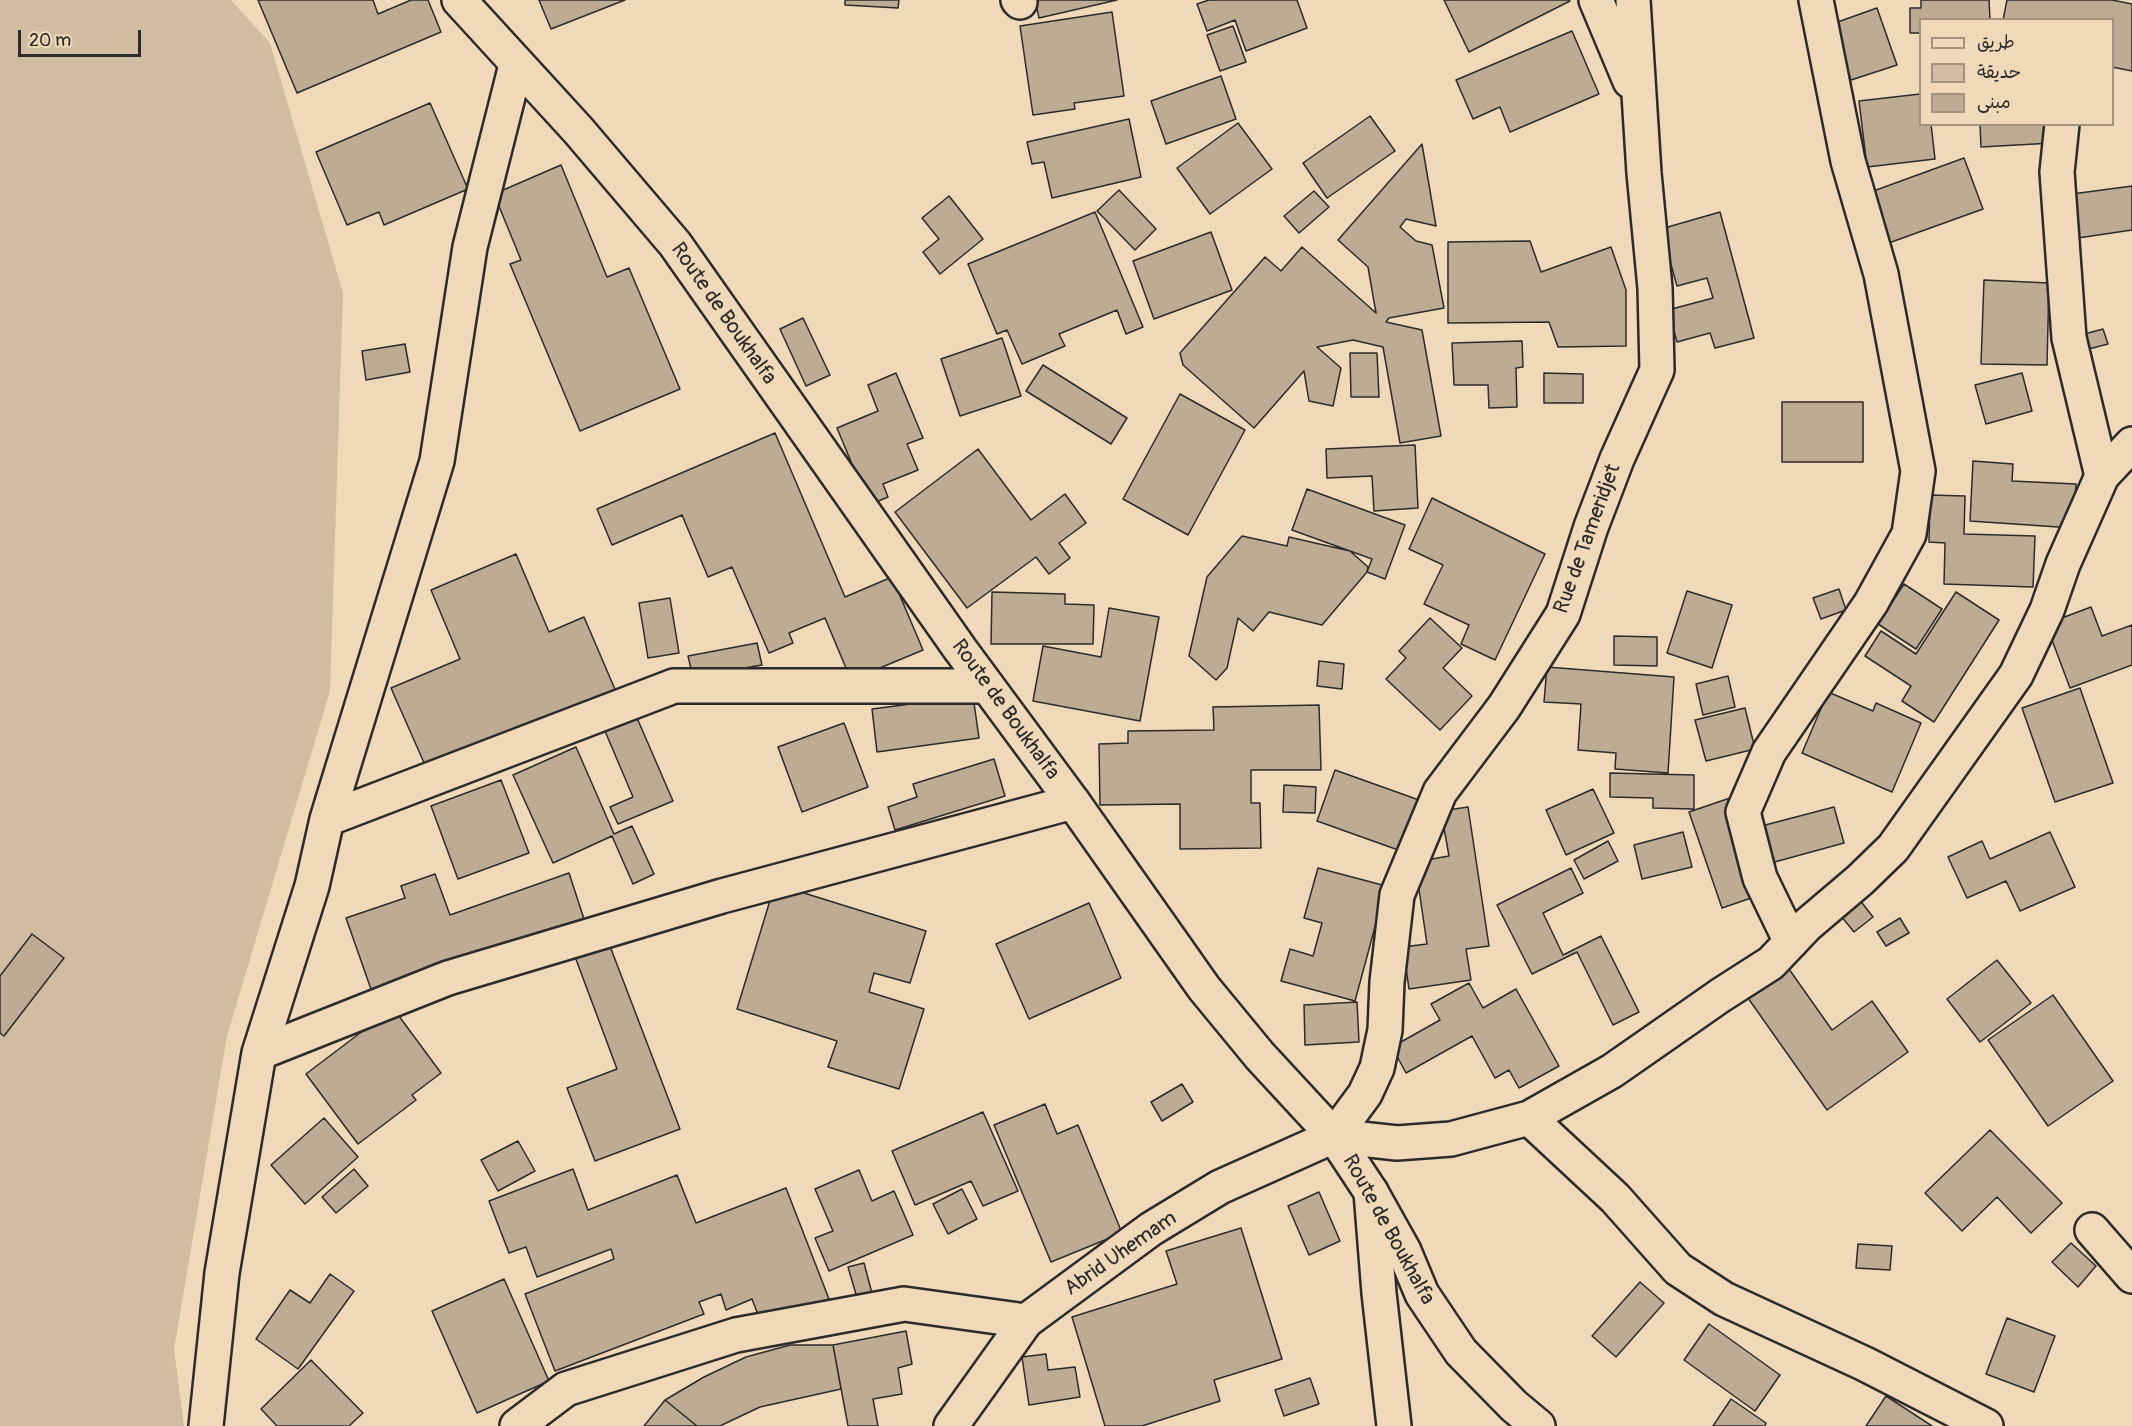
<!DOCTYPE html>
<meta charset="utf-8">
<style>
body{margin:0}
#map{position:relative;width:2132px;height:1426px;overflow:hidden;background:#f0d9b9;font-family:Pangolin,"Playpen Sans Arabic",sans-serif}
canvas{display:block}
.legend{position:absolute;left:1919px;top:18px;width:195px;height:108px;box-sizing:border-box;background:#f0d9b9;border:2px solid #a19380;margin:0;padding:8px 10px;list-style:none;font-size:18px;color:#2b2b2b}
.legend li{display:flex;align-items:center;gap:12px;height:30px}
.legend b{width:30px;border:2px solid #a19380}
.scale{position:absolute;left:18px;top:30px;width:123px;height:27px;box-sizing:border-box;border:3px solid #2b2b2b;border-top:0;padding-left:8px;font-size:18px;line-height:21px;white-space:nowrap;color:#2b2b2b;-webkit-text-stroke:4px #f0d9b9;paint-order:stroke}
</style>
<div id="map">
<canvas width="2132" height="1426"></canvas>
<ul class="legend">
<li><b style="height:8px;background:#f0d9b9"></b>طريق</li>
<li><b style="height:16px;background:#d0bda1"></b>حديقة</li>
<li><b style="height:16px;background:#bdab94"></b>مبنى</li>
</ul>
<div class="scale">20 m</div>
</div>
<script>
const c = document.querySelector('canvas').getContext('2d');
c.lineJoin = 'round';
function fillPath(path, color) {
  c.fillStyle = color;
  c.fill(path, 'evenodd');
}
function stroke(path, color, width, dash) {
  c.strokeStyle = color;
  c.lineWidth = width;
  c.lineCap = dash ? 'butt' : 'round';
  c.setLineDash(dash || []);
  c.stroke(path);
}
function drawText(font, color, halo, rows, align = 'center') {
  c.font = font + ' Pangolin,sans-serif';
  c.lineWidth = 4.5;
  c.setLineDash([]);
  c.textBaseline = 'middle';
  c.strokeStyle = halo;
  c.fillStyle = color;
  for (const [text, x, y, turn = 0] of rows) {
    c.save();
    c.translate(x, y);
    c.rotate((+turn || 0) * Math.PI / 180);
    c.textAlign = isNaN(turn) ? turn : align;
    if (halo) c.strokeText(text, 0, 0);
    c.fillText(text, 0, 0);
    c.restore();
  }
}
fillPath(new Path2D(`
 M0 0H231L270 43 343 293 330 691 227 1036 174 1349 184 1426H0Z`), '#d0bda1');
const building = new Path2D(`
 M258 0H373L378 14 411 0H428L441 32 297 93Z
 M539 0H625L551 29Z
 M845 0H899L898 8 845 5Z
 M1035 0H1117L1039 18Z
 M1209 0H1297L1307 28 1246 51 1235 20 1207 31 1197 4Z
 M1444 0H1569L1570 1 1469 52Z
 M1921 0H1989L1990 20H1920V33H1910V8H1921Z
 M2007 0H2112L2132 4V71L2112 67V20H2003Z
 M1877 8 1897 65 1851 80 1832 24Z
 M1112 12 1124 96 1074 103 1075 109 1033 115 1020 26Z
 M1233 26 1246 62 1220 71 1207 35Z
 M1572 31 1599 94 1510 132 1500 107 1473 119 1456 80Z
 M1221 76 1236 119 1166 144 1151 101Z
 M1920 94V124H1931L1935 159 1867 167 1859 101Z
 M430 103 468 189 384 225 379 212 347 225 316 152Z
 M1370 116 1395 151 1327 198 1303 163Z
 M1129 119 1141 177 1052 198 1044 162 1032 164 1027 142Z
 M1238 123 1272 169 1210 214 1177 168Z
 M1980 124H2052L2053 143 1981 147Z
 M1422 144 1436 226 1406 219 1400 227 1416 241 1432 245 1444 308 1389 318 1386 322 1422 330 1441 436 1400 443 1383 347 1353 340 1317 347 1341 368 1333 406 1309 401 1304 371 1254 428 1183 365 1180 353 1265 257 1281 271 1302 247 1376 313 1368 267 1338 240Z
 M1964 158 1983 209 1886 244 1868 193Z
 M561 165 607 277 629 268 680 389 580 431 510 264 521 260 494 194Z
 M2132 186V230L2078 238 2072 194Z
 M1119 190 1156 229 1135 250 1097 211Z
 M1314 191 1329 207 1299 233 1284 216Z
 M949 196 983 239 940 274 923 252 939 239 922 218Z
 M1095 212 1143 327 1126 334 1117 310 1059 334 1065 346 1022 364 1007 330 997 334 968 264Z
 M1720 212 1754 338 1715 348 1710 333 1677 342 1668 310 1713 298 1707 278 1677 286 1661 229Z
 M1211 232 1232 290 1154 319 1133 261Z
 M1530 241 1541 272 1611 247 1626 290V346L1558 347 1549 322 1448 323V242Z
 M1984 280 2049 283 2047 365 1981 364Z
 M803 318 830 375 806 386 780 329Z
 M2103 329 2108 344 2085 350 2081 335Z
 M1002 338 1021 396 960 416 941 359Z
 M1522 341 1523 367 1516 368 1517 407 1489 408 1488 385H1454L1452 343Z
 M405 344 410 372 366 380 362 351Z
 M1350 353H1377L1379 397H1351Z
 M1043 365 1127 418 1111 444 1026 391Z
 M896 373 923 438 907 444 918 470 883 484 888 497 869 505 837 428 878 411 868 385Z
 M1544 373 1583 374V403H1544Z
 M2022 373 2032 411 1986 424 1975 385Z
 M1180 394 1245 430 1188 535 1123 499Z
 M1782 402H1863V462H1782Z
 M775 433 845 597 892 577 923 650 851 680 825 618 789 633 793 643 769 653 732 567 708 577 682 515 612 545 597 509Z
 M1415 445 1418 508 1374 511 1372 476 1327 478 1326 449Z
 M978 449 1031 520 1065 494 1086 523 1059 543 1070 558 1049 574 1036 557 967 608 895 512Z
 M1973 461 2013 464 2012 481 2076 484 2073 528 1970 521Z
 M1307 489 1405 525 1385 579 1367 572 1372 559 1292 530Z
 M1930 495 1965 496 1964 534 2035 536 2033 587 1944 584 1945 543 1929 542Z
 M1432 498 1545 554 1495 660 1461 644 1469 625 1424 604 1443 565 1409 549Z
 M1242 536 1287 546 1289 537 1350 551 1368 567 1367 572 1322 625 1269 612 1253 631 1238 618 1227 668 1216 680 1189 656 1207 577Z
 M516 554 549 632 584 617 617 694 429 774 391 688 460 659 431 590Z
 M1904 584 1942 609 1916 649 1878 624Z
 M1839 589 1846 610 1821 619 1813 598Z
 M1687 591 1732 605 1712 668 1667 653Z
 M992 592 1065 594V604L1094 605 1093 644H991Z
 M1956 592 1999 620 1934 722 1902 701 1911 686 1865 656 1881 631 1916 654Z
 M670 598 679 653 648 658 639 603Z
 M2091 607 2102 636 2132 625V665L2070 688 2046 624Z
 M1109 608 1159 617 1140 721 1033 701 1043 646 1101 657Z
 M1430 618 1462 648 1443 668 1472 696 1440 730 1386 679 1406 658 1399 651Z
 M1614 636 1657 637V666L1614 665Z
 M757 643 762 665 693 677 688 656Z
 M1319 661 1344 664 1342 689 1317 686Z
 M1547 667 1674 677 1668 773 1615 769 1616 753 1578 750 1581 704 1544 702Z
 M1728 676 1735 707 1703 715 1696 684Z
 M2080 688 2113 783 2055 802 2022 708Z
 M1828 692 1873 711 1876 703 1921 723 1892 792 1802 753Z
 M973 696 979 738 877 752 872 709Z
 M1319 705 1321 770H1251V803H1260L1261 848 1180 849V804L1100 805 1099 744 1128 743V731L1214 730 1213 707Z
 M1745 708 1755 749 1706 761 1695 720Z
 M634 711 673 801 618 824 610 807 633 797 602 724Z
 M844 723 868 787 802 812 778 747Z
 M576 747 614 834 632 826 654 874 633 884 612 836 553 863 513 775Z
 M994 759 1005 796 895 830 888 807 917 797 913 784Z
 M1335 770 1419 800 1401 851 1317 821Z
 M1610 773 1694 775V809L1653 808V798L1610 797Z
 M501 780 529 853 458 879 431 806Z
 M1284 785 1316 787 1315 813 1283 812Z
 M1593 789 1614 833 1566 855 1546 810Z
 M1730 798 1763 894 1722 908 1689 812Z
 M1468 807 1489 946 1466 949 1471 980 1409 989 1403 947 1427 944 1415 862 1449 856 1441 811Z
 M1834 807 1844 843 1760 866 1750 829Z
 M1683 832 1692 867 1642 879 1634 845Z
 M2050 832 2075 887 2020 911 2006 881 1967 898 1948 857 1982 841 1990 859Z
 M1608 841 1618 861 1584 879 1574 860Z
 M1318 868 1386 886 1355 1001 1281 981 1290 949 1313 956 1322 923 1304 918Z
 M1571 868 1583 893 1543 913 1563 955 1601 936 1639 1012 1613 1025 1577 952 1532 974 1497 905Z
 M569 873 584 919 372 992 346 918 405 898 401 886 435 874 450 915Z
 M775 884 926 931 910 983 874 973 869 992 924 1009 899 1089 828 1067 837 1041 737 1009Z
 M1852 890 1873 917 1854 932 1832 905Z
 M1089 903 1121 978 1029 1019 996 944Z
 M1900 918 1909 933 1886 946 1877 932Z
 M32 934 64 958 4 1036 0 1033V976Z
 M608 941 680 1129 595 1161 567 1088 617 1069 574 954Z
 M1997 960 2031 1003 1980 1042 1947 999Z
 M1784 962 1832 1030 1872 1001 1908 1052 1827 1110 1743 991Z
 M1469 983 1483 1008 1516 989 1559 1066 1519 1088 1509 1070 1495 1078 1472 1036 1406 1073 1392 1047 1440 1020 1431 1004Z
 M2053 995 2113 1081 2048 1126 1988 1040Z
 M1357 1002 1359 1042 1305 1045 1304 1005Z
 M393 1008 441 1073 412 1095 416 1100 358 1144 306 1074Z
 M1182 1084 1193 1102 1162 1121 1151 1102Z
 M1045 1104 1057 1134 1078 1125 1122 1233 1051 1262 994 1125Z
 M983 1112 1018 1191 983 1206 971 1181 915 1205 892 1151Z
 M324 1118 358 1157 305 1204 271 1165Z
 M1990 1130 2062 1203 2031 1233 1997 1197 1962 1231 1925 1193Z
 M518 1141 535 1171 498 1191 481 1160Z
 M354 1169 368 1186 336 1213 322 1197Z
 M573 1169 588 1210 677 1175 696 1223 786 1188 829 1299 762 1325 752 1299 726 1310 721 1294 699 1302 704 1314 555 1371 525 1294 614 1259 611 1249 537 1277 526 1247 509 1253 489 1201Z
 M859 1170 872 1201 894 1191 913 1235 829 1271 815 1238 833 1231 815 1189Z
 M962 1189 977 1219 948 1234 933 1204Z
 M1319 1192 1340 1241 1309 1255 1288 1206Z
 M1241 1228 1282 1359 1214 1380 1220 1401 1142 1426H1105L1072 1317 1177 1284 1166 1251Z
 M2071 1243 2096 1266 2078 1287 2052 1262Z
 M1858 1244 1892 1246 1890 1270 1856 1268Z
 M864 1263 873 1297 858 1301 848 1267Z
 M330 1274 354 1291 298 1369 256 1339 290 1290 310 1303Z
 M504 1279 549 1381 477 1413 432 1311Z
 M1640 1282 1664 1303 1616 1357 1592 1336Z
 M2007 1318 2055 1336 2034 1392 1986 1374Z
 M1709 1324 1780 1375 1755 1411 1684 1360Z
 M906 1331 912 1364 898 1368 902 1394 873 1399 878 1426H848L833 1345Z
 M790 1345H833L841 1389 760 1407 720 1426H697L665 1400 704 1377 746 1357Z
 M1046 1354 1048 1370 1075 1367 1080 1397 1029 1405 1022 1357Z
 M311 1360 363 1413 349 1426H277L261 1409Z
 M1310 1378 1319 1404 1284 1416 1275 1390Z
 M1886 1396 1932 1426H1866Z
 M1731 1399 1766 1423 1765 1426H1713Z
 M665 1400 697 1426H644Z`);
fillPath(building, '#bdab94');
stroke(building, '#2b2b2b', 1.5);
const minor = new Path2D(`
 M1018 0 1020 2
 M1596 0 1630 81
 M1633 0 1644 173 1655 288 1657 370 1617 459 1591 527 1563 614 1504 707 1440 792 1397 895 1387 982 1385 1030 1377 1068 1365 1094 1334 1136 1397 1143 1451 1139 1529 1118 1612 1071 1721 995 1771 963 1807 925 1860 880 1893 848 2016 675 2047 610 2063 564 2102 476 2132 444
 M2062 124 2057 172 2069 338 2102 476
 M327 819 674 686H987
 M1791 942 1760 878 1743 812 1769 752 1871 603 1909 534 1918 471 1881 274 1848 161 1816 0
 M259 1053 448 978 722 896 1073 802
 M1529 1118 1615 1198 1678 1269 1724 1299 1865 1364 1986 1426
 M1371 1192 1379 1293 1394 1426
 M2092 1230 2132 1276
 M206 1426 222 1273 259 1053 312 886 327 819 437 461 470 247 516 65
 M517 1426 566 1389 736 1335 904 1304 1026 1321`);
const tertiary = new Path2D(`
 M951 1426 1026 1321 1151 1229 1220 1187 1334 1136`);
const secondary = new Path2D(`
 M459 0 578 130 675 244 960 649 1073 802 1204 988 1260 1056 1334 1136 1371 1192 1404 1251 1422 1294 1461 1352 1514 1406 1538 1426`);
stroke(minor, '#2b2b2b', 38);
stroke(tertiary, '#2b2b2b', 38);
stroke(secondary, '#2b2b2b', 38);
stroke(minor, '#f0d9b9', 33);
stroke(tertiary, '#f0d9b9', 33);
stroke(secondary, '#f0d9b9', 33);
drawText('21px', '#2b2b2b', '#f0d9b9', [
 ["Route de Boukhalfa",723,314,55],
 ["Rue de Tameridjet",1588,539,-70],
 ["Route de Boukhalfa",1005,710,54],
 ["Route de Boukhalfa",1388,1230,61],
 ["Abrid Uhemam",1121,1254,-35]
]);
</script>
